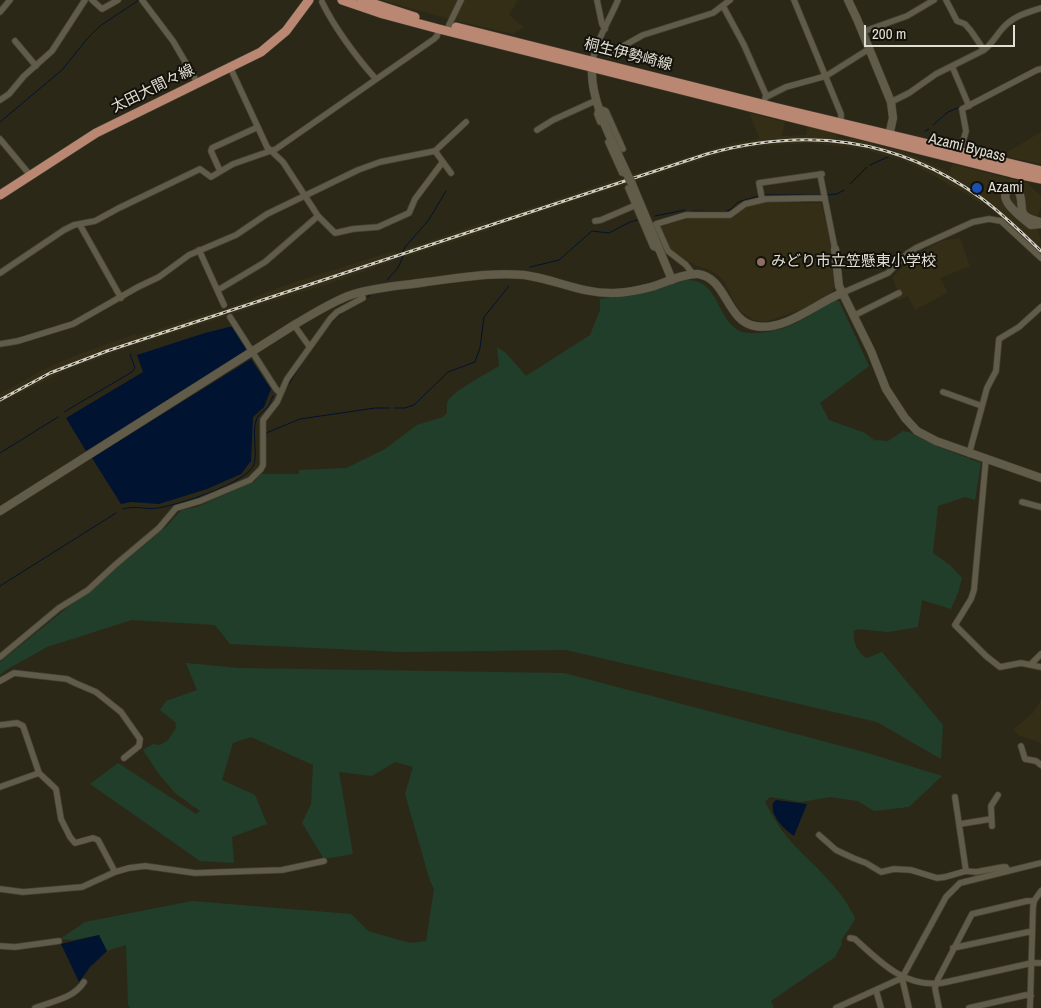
<!DOCTYPE html>
<meta charset="utf-8">
<style>
body{margin:0}
#map{position:relative;width:1041px;height:1008px;overflow:hidden;background:#2c2818;font-family:"Archivo Narrow",sans-serif}
canvas{display:block}
.scale{position:absolute;left:864px;top:25px;width:151px;height:22px;box-sizing:border-box;border:2px solid #e1dfd4;border-top:0;padding-left:6px;font-size:15px;line-height:18px;white-space:nowrap;color:#e1dfd4;-webkit-text-stroke:4px #13110a;paint-order:stroke}
</style>
<div id="map">
<canvas width="1041" height="1008"></canvas>
<div class="scale">200 m</div>
</div>
<script>
const c = document.querySelector('canvas').getContext('2d');
c.lineJoin = 'round';
function fillPath(path, color) {
  c.fillStyle = color;
  c.fill(path, 'evenodd');
}
function stroke(path, color, width, dash) {
  c.strokeStyle = color;
  c.lineWidth = width;
  c.lineCap = dash ? 'butt' : 'round';
  c.setLineDash(dash || []);
  c.stroke(path);
}
function drawText(font, color, halo, rows, align = 'center') {
  c.font = font + ' "Archivo Narrow","Noto Sans JP",sans-serif';
  c.lineWidth = 4;
  c.setLineDash([]);
  c.textBaseline = 'middle';
  c.strokeStyle = halo;
  c.fillStyle = color;
  for (const [text, x, y, turn = 0] of rows) {
    c.save();
    c.translate(x, y);
    c.rotate((+turn || 0) * Math.PI / 180);
    c.textAlign = isNaN(turn) ? turn : align;
    if (halo) c.strokeText(text, 0, 0);
    c.fillText(text, 0, 0);
    c.restore();
  }
}
fillPath(new Path2D(`
 M381 0H457L449 19Z
 M463 0H518L509 15 524 27 513 34 453 20Z
 M749 113 785 122 782 136 806 135 808 126 837 134V137L845 139H849L850 137 890 149 891 148 900 150 950 172 952 164 1027 183 1040 195 1041 194V206L1037 219V228L1041 240V255L989 207 983 203 981 204 968 195 918 167 902 160 862 149 810 143 761 146 726 152 491 228V223L494 220 525 209 555 201V199L693 155 729 144 758 139 759 137Z
 M1041 132V164L1009 157 1006 153Z
 M766 202 821 203 830 242 835 285 833 291 803 309 765 322 754 320 741 312 734 302 725 283 718 275 708 269 697 266 690 262 688 263 670 250 660 227 661 224 683 217 730 218 747 206Z
 M487 221 489 224V230L406 257 405 256 394 259 393 261 331 283 232 314H230L227 308 283 286 394 251 396 253 404 252 406 249Z
 M960 238 970 266 940 278 947 291V293L915 310 908 296 897 301 896 297 900 295 892 278 910 260 941 241Z
 M224 308 226 316 129 347 69 369 0 403V394L41 371 74 356 136 334 137 336Z
 M1041 700V743L1018 735 1014 729 1033 713Z`), '#342e17');
fillPath(new Path2D(`
 M687 280C717 279 716 314 736 329 749 338 778 331 792 325 806 319 819 309 832 301H839L869 366 820 403 829 420 865 433 874 440 888 441 903 431 909 432 939 447 981 463 975 500 965 497 938 506 933 553 950 565 962 578 958 593 951 609 922 600 918 627 888 632 858 629 854 631C852 640 858 654 867 658L882 652 943 725 941 759 877 722 566 650 401 652 230 644 215 625 132 620 47 647 6 670 0 675V662L145 545 167 526 181 510 197 507 244 486 254 482 261 474H299V470L346 468 385 449 417 425 443 417 447 413C447 409 446 404 448 401 453 391 488 373 499 366L497 347 506 353 526 376 590 335 600 310V299L633 295Z
 M186 663 239 668 564 673 868 753 942 776 909 807 874 811 858 801 830 797 801 802 770 797 765 802C773 817 781 831 793 844 815 867 841 888 855 918 851 927 846 933 841 941L842 944 835 957 771 1001 774 1008H130L128 1005 126 945 107 951 99 935 73 940 60 939 85 922 192 901 351 914 368 931 410 943 426 941 434 889 430 881 405 794 413 767 395 762 372 776 339 772 353 854 324 859 302 823 311 804 313 765 251 737 233 743 222 780 255 795 267 824 232 837 234 863 200 861 90 784 118 763 196 814 200 811 175 793 159 774 143 750 153 744 160 745 168 740 176 728 175 722 160 710 166 701 197 690Z`), '#213e2b');
fillPath(new Path2D(`
 M229 327H232L245 347 246 351 86 451 66 418 143 372 137 355 205 333Z
 M251 359 271 389 264 407 253 417 251 461 241 474 207 489 159 504 131 502 121 504 92 458Z
 M776 800 807 804 794 836C784 829 770 816 773 803Z
 M99 935 107 951 90 967 79 982 61 944Z`), '#001330');
stroke(new Path2D(`
 M0 122 62 70 87 39 100 26 139 0
 M933 125 948 112 960 107
 M925 131 929 129
 M870 165 888 157
 M850 184 867 167
 M764 195H821
 M826 195 837 194 844 190
 M693 211 725 212 731 209 738 202 759 196
 M655 216 685 210
 M403 252 405 247 428 221 446 191
 M530 267 559 260 592 231 609 233 630 222 638 220
 M387 280 398 268 403 256
 M365 299 370 295
 M287 387C299 368 324 325 342 313
 M394 408H405L414 405 448 372 475 362 480 348 484 317 509 286
 M64 412 132 372 135 368 130 354
 M266 433 300 419 375 408H390
 M0 453 58 417
 M123 509C135 505 146 510 158 508 177 505 249 483 254 464 258 451 251 431 257 418 259 414 265 410 268 407 270 404 271 400 273 396
 M0 586 116 513`), '#001330', 1);
const street = new Path2D(`
 M92 0 102 9 118 0
 M142 0 173 41 197 82
 M597 0 602 24 605 29
 M794 0 841 114V123
 M946 0 957 21 965 24 971 31 984 50
 M322 2C334 27 357 58 375 78
 M723 6 744 45 766 95 765 99
 M0 12 10 0
 M449 25 461 0
 M862 32 907 16 934 0
 M15 41 36 66
 M609 54 643 35 713 13 730 0
 M592 63C596 41 609 21 618 0
 M952 66 969 106
 M230 67 267 147 283 162 318 216 335 233 353 229 378 227 409 213 415 199 442 163
 M766 97 786 87 826 76 869 49
 M0 100 9 94 24 76 52 51 85 0
 M891 102 909 93 936 74 984 50C991 45 996 36 1002 29 1013 16 1026 13 1041 8
 M600 122 597 114 599 108 606 111 623 149
 M537 130 553 120 597 100
 M0 139 30 175
 M608 142 622 173 625 174
 M435 151 451 173
 M960 152 966 131 962 109 1037 70 1041 69
 M220 171 211 151 212 148 258 127
 M820 174 835 249
 M630 187 628 188 653 247 660 250
 M762 199 759 183 822 174
 M595 221 601 220 636 205
 M80 225 121 298
 M199 250 224 305
 M0 273 64 230 74 225 95 221 119 208 200 169 211 177 233 164 276 149 434 39 437 36 439 29
 M693 274 686 265 668 251 656 224 686 215H730L745 204 766 199 825 198
 M218 290 265 262 318 216
 M842 293 888 273 908 253 916 248 973 222 989 219 1001 221 1041 258
 M853 316 899 293
 M230 317 276 389 280 393
 M294 325 309 346
 M0 344 18 341 73 324 138 287 159 277 189 255 236 235 267 214 358 170 380 162 435 151 466 122
 M943 392 982 406
 M969 454 987 388 996 371 999 339 1019 327 1041 307
 M986 458 974 590 971 599 955 625 986 656 1000 667 1021 663 1041 667
 M1022 502 1041 507
 M0 657 59 608 88 590 115 565 159 528 176 508 200 501 250 480 261 469 263 465V420L277 402 287 379 330 319 337 312 363 298 361 292
 M1031 664 1041 654
 M0 681 14 673 67 679 75 683 96 692 121 712 140 739 139 746 124 758
 M0 725 17 723 23 726 39 773 56 789 61 819 70 837 75 843 93 838 98 840 115 872
 M1021 746 1025 759 1036 761 1041 765
 M0 787 39 773
 M955 797 966 871
 M960 824 991 819
 M992 826 991 806 998 795
 M819 835 836 850 853 858 866 863 881 872 894 869 911 870 937 878 945 877 966 871 976 872 1003 867H1006L1008 871
 M0 889 23 892 82 887 115 872 129 868 145 866 195 873 282 870 324 861
 M850 938 855 939C880 962 905 988 942 983L1032 963H1041
 M0 946 15 947 59 941
 M953 948 1028 932 1032 933
 M902 978 909 1008
 M876 990 881 1008
 M35 1008C52 1001 73 999 84 982
 M836 1008 902 978 946 897 960 883 1041 863
 M939 1008 935 988 938 979 972 914 1027 901H1034
 M969 1008 1026 995 1031 996
 M1030 1008 1033 908 1034 901 1041 891`);
const secondary = new Path2D(`
 M848 0 857 19 891 102 893 118 888 140
 M592 68C590 102 614 144 628 176
 M632 184 672 280
 M1041 222C1012 216 1027 207 1018 190L1011 188C993 197 1022 218 1031 225L1041 224
 M835 249 839 286 871 351 886 389 905 418 917 431 936 441 1041 478
 M0 511 294 325C313 314 331 302 351 295 375 287 401 286 426 282 459 278 492 272 524 275 555 279 582 294 613 293 626 293 639 290 651 287 664 283 685 273 698 274 727 278 726 321 755 326 785 332 816 303 842 293`);
const primary = new Path2D(`
 M342 0 383 14 439 29 1012 173 1041 179
 M362 0 415 17
 M456 27 778 108 1041 171
 M0 195 96 133 261 52 286 31 309 0`);
stroke(street, '#464235', 7);
stroke(secondary, '#464235', 9);
stroke(primary, '#464235', 10);
stroke(street, '#605c49', 5.5);
stroke(secondary, '#605c49', 8);
stroke(primary, '#ba8872', 9);
const rail = new Path2D(`
 M0 400 50 373 107 351 707 154C806 127 896 137 981 198 1003 214 1022 233 1041 251`);
stroke(rail, '#cfcdc1', 3);
stroke(rail, '#13110a', 1, [4]);
const secondaryBridge = new Path2D(`
 M628 176 632 184`);
stroke(secondaryBridge, '#464235', 9, []);
stroke(secondaryBridge, '#605c49', 8);
for (const [x, y, r, color] of [
 [977,188,6,"#1a4fb4"],
 [761,262,5,"#8d6e63"]
]) {
  const dot = new Path2D();
  dot.arc(x, y, r, 0, 2 * Math.PI);
  c.fillStyle = color;
  c.fill(dot);
  stroke(dot, '#13110a', 2);
}
drawText('15px', '#e1dfd4', '#13110a', [
 ["桐生伊勢崎線",628,55,14],
 ["太田大間々線",153,89,-26],
 ["Azami Bypass",967,148,14]
]);
drawText('15px', '#e1dfd4', '#13110a', [
 ["Azami",988,188],
 ["みどり市立笠懸東小学校",771,262]
], 'left');
</script>
